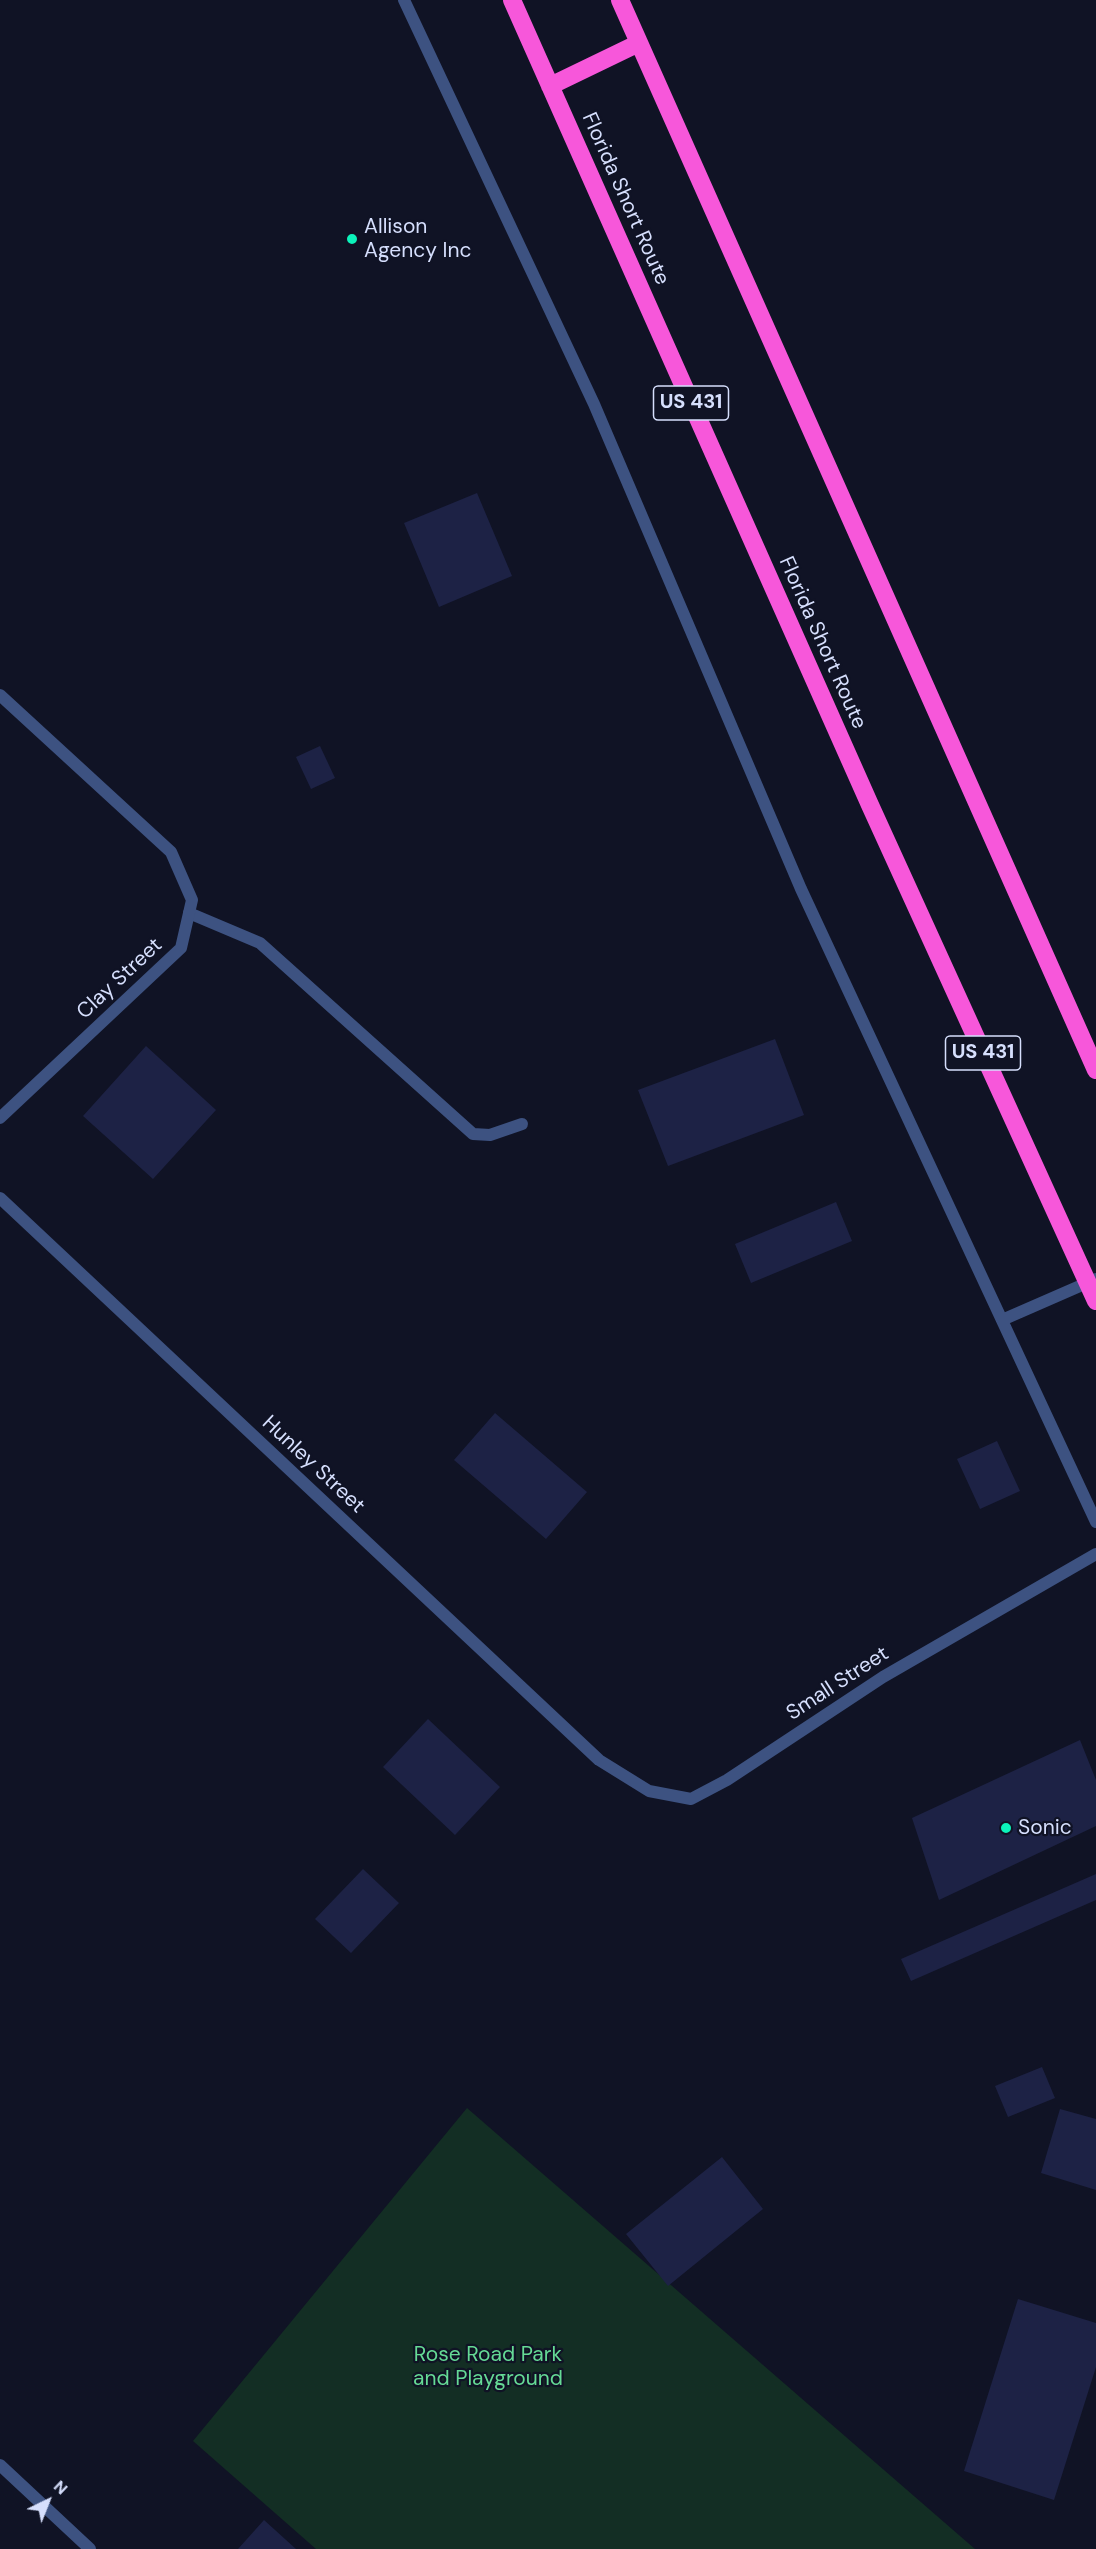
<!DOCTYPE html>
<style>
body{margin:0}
#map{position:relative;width:1096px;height:2549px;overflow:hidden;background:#101325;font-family:"DM Sans",sans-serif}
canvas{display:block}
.north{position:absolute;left:18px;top:2471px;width:60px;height:60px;-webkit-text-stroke:4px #101325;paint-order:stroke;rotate:43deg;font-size:16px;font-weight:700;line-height:24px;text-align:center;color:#d6dffd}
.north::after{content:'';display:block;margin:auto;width:21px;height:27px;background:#d6dffd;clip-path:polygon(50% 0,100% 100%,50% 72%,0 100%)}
</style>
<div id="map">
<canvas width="1096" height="2549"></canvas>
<div class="north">N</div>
</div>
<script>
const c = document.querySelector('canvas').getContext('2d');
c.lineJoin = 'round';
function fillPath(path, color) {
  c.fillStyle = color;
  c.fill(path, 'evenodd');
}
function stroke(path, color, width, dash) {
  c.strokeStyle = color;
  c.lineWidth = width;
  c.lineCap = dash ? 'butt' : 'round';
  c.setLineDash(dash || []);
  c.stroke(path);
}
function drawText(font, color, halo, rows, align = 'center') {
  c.font = font + ' "DM Sans",sans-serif';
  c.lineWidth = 4.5;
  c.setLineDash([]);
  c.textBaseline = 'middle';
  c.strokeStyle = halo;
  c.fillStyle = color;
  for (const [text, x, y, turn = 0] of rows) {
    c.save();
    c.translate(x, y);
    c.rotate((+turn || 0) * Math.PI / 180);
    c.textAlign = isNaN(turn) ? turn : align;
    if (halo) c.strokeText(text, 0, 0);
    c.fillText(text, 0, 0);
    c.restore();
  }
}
fillPath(new Path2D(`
 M467 2108 975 2549H316L193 2441Z`), '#132e24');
fillPath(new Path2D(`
 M477 493 512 576 439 607 404 523Z
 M320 746 335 778 311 789 296 757Z
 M775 1039 804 1115 668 1166 638 1090Z
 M146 1046 216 1110 153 1179 83 1116Z
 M836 1202 852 1241 751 1283 735 1244Z
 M495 1413 587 1492 546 1539 454 1460Z
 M997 1441 1020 1491 980 1509 957 1459Z
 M428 1719 500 1787 455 1835 383 1767Z
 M1080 1740 1096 1780V1826L939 1900 912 1818Z
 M363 1869 399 1903 351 1953 315 1919Z
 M1096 1874V1900L911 1981 901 1959Z
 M1042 2067 1055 2098 1008 2117 995 2086Z
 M1060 2109 1096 2119V2190L1041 2173Z
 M722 2157 763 2209 668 2286 626 2234Z
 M1018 2299 1096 2323V2367L1054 2500 964 2471Z
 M264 2520 296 2549H238Z`), '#1d2245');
stroke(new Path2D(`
 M189 913 260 943 473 1134 490 1135 522 1124`), '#3d5281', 12);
stroke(new Path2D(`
 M404 0 594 404 801 889 1096 1522
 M0 695 171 852 192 900 181 948 0 1118
 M0 1198 599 1760 649 1791 691 1799 727 1780 883 1677 1096 1554
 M1002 1320 1096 1279
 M0 2465 90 2549`), '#3d5281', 12);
stroke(new Path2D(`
 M512 0 870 805 1096 1301
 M620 0 1096 1070
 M550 86 639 43`), '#f757da', 18);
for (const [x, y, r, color] of [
 [352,239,6,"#0cf3bb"],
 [1006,1828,6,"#0cf3bb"]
]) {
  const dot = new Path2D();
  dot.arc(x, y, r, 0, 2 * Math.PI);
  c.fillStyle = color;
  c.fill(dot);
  stroke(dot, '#101325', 2);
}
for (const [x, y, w] of [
 [691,403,75],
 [983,1053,75]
]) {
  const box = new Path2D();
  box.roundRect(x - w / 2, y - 17, w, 34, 4.5);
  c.fillStyle = '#101325';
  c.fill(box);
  stroke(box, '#d6dffd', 1.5);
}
drawText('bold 20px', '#d6dffd', null, [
 ["US 431",691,403],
 ["US 431",983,1053]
]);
drawText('21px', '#d6dffd', '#101325', [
 ["Florida Short Route",625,199,66],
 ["Florida Short Route",822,643,66],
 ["Clay Street",120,979,-43],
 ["Hunley Street",313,1465,43],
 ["Small Street",838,1684,-33]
]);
drawText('21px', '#d6dffd', '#101325', [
 ["Allison",364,227],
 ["Agency Inc",364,251],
 ["Sonic",1018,1828]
], 'left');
drawText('21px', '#65da95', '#101325', [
 ["Rose Road Park",488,2355],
 ["and Playground",488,2379]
]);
</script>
